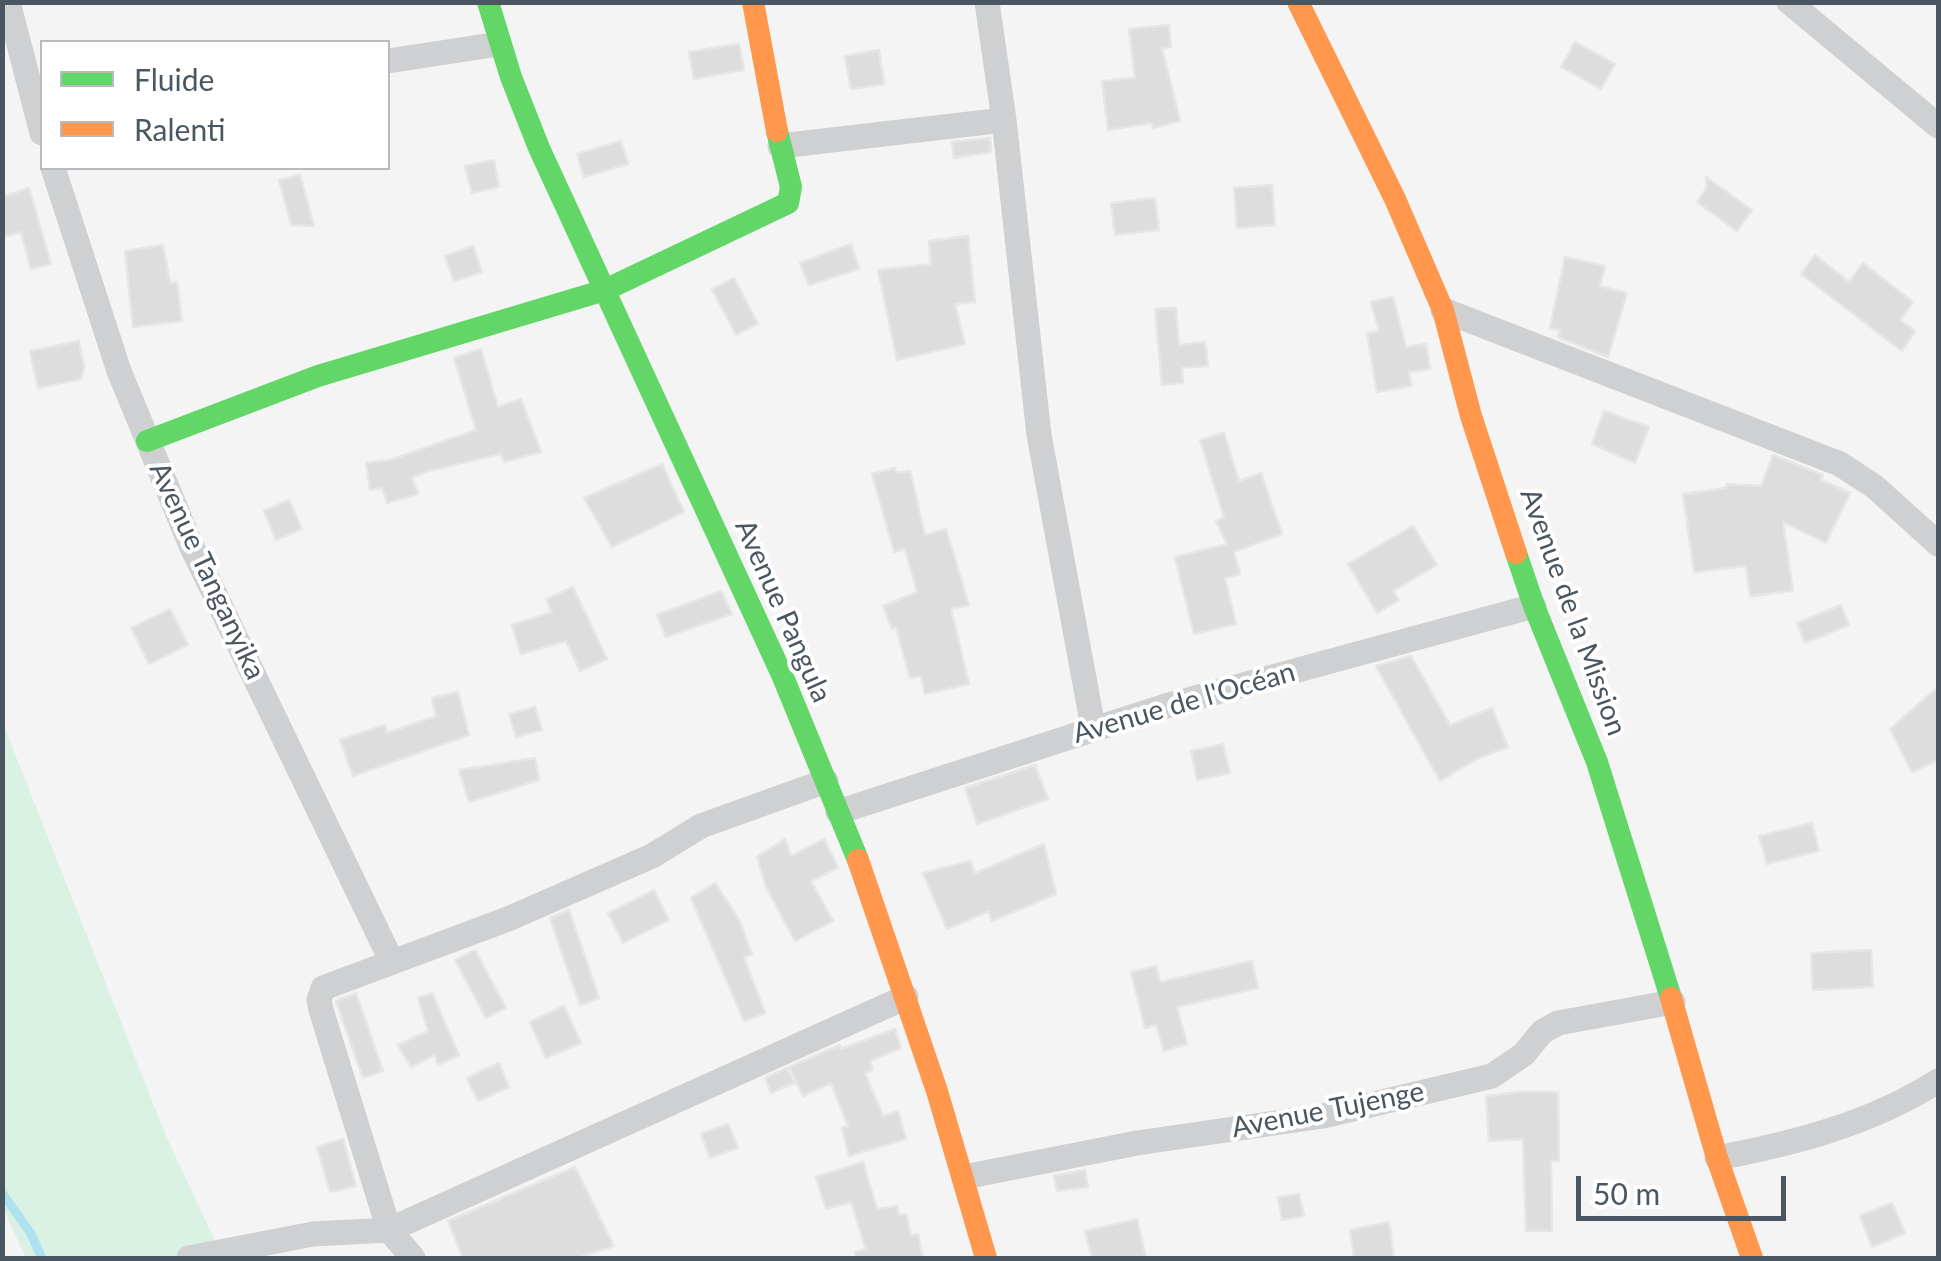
<!DOCTYPE html>
<meta charset="utf-8">
<style>
body{margin:0}
#map{position:relative;width:1941px;height:1261px;overflow:hidden;background:#f4f4f4;font-family:Lato,sans-serif}
canvas{display:block}
.frame{position:absolute;inset:0;border:5px solid #4a5661;pointer-events:none}
.legend{position:absolute;left:40px;top:40px;width:350px;height:130px;box-sizing:border-box;background:#fff;border:2px solid #b7bbc0;margin:0;padding:12px 18px;list-style:none;font-size:30px;color:#4a5661}
.legend li{display:flex;align-items:center;gap:20px;height:50px}
.legend b{width:50px;border:2px solid #b7bbc0}
.scale{position:absolute;left:1576px;top:1176px;width:210px;height:45px;box-sizing:border-box;border:5px solid #4a5661;border-top:0;padding-left:12px;font-size:30px;line-height:35px;white-space:nowrap;color:#4a5661;-webkit-text-stroke:8px #fff;paint-order:stroke}
</style>
<div id="map">
<canvas width="1941" height="1261"></canvas>
<div class="frame"></div>
<ul class="legend">
<li><b style="height:12px;background:#63d668"></b>Fluide</li>
<li><b style="height:12px;background:#ff974d"></b>Ralenti</li>
</ul>
<div class="scale">50 m</div>
</div>
<script>
const c = document.querySelector('canvas').getContext('2d');
c.lineJoin = 'round';
function fillPath(path, color) {
  c.fillStyle = color;
  c.fill(path, 'evenodd');
}
function stroke(path, color, width, dash) {
  c.strokeStyle = color;
  c.lineWidth = width;
  c.lineCap = dash ? 'butt' : 'round';
  c.setLineDash(dash || []);
  c.stroke(path);
}
function drawText(font, color, halo, rows, align = 'center') {
  c.font = font + ' Lato,sans-serif';
  c.lineWidth = 8;
  c.setLineDash([]);
  c.textBaseline = 'middle';
  c.strokeStyle = halo;
  c.fillStyle = color;
  for (const [text, x, y, turn = 0] of rows) {
    c.save();
    c.translate(x, y);
    c.rotate((+turn || 0) * Math.PI / 180);
    c.textAlign = isNaN(turn) ? turn : align;
    if (halo) c.strokeText(text, 0, 0);
    c.fillText(text, 0, 0);
    c.restore();
  }
}
fillPath(new Path2D(`
 M2 721 166 1136 223 1258H26L3 1208Z`), '#d9f2e3');
stroke(new Path2D(`
 M2 1193 30 1232 42 1258`), '#aee2f0', 9);
const building = new Path2D(`
 M1169 25 1171 47 1162 48 1180 121 1153 128 1152 123 1108 130 1102 81 1135 78 1129 29Z
 M1575 42 1615 64 1601 89 1561 67Z
 M739 44 744 70 694 79 689 52Z
 M879 50 884 84 851 89 845 56Z
 M990 138 991 152 954 158 952 142Z
 M621 141 628 164 584 177 577 154Z
 M494 160 499 187 472 193 465 166Z
 M300 175 314 226 291 225 279 180Z
 M1706 177 1752 210 1737 231 1697 202 1706 189Z
 M1272 185 1275 225 1237 228 1234 188Z
 M29 188 51 264 31 269 21 232 2 237V197Z
 M1155 198 1159 230 1115 235 1111 203Z
 M968 236 975 302 955 304 965 344 897 360 878 270 931 264 929 241Z
 M851 244 859 269 809 285 800 263Z
 M163 245 170 283 177 282 182 321 133 327 125 251Z
 M473 246 482 272 454 281 445 256Z
 M1815 255 1849 282 1863 263 1913 302 1900 320 1915 331 1902 351 1801 274Z
 M1565 257 1605 266 1600 286 1627 293 1608 357 1558 337 1560 330 1550 328Z
 M734 278 758 324 736 335 712 289Z
 M1393 297 1406 347 1426 344 1430 369 1409 372 1411 386 1377 392 1367 333 1379 331 1371 302Z
 M1176 308 1179 345 1205 342 1208 366 1182 368 1183 383 1162 385 1155 309Z
 M79 341 84 367 81 379 38 388 30 351Z
 M481 349 498 407 521 399 541 452 504 462 501 454 428 471 412 477 418 494 387 503 382 488 370 490 366 463 390 460 476 430 454 358Z
 M1604 411 1649 427 1635 463 1592 444Z
 M1224 433 1239 481 1261 473 1282 534 1234 552 1240 574 1225 578 1236 624 1194 634 1175 557 1227 544 1216 521 1224 517 1200 440Z
 M1773 455 1823 475 1821 480 1850 493 1826 543 1783 522 1793 591 1750 596 1746 566 1694 572 1683 494 1726 488 1727 484 1761 486Z
 M662 464 684 512 612 547 584 498Z
 M895 468 896 473 910 471 925 535 946 529 969 605 951 609 969 684 925 694 921 676 910 678 896 627 892 629 883 606 917 592 905 549 894 552 872 474Z
 M289 500 302 529 276 540 264 511Z
 M1413 526 1437 565 1393 591 1399 600 1377 613 1348 564Z
 M573 587 607 659 580 671 566 641 521 654 512 625 552 612 546 599Z
 M721 591 732 614 666 637 657 615Z
 M1841 605 1849 625 1805 643 1797 623Z
 M170 609 188 645 149 664 131 628Z
 M1411 656 1450 725 1492 708 1508 747 1477 759 1440 781 1376 666Z
 M1938 687V760L1912 772 1890 729Z
 M458 692 469 735 353 776 340 740 385 725 387 733 436 716 432 698Z
 M535 707 542 730 516 737 509 714Z
 M1223 744 1230 773 1197 780 1191 751Z
 M535 758 539 780 469 802 459 770Z
 M1035 765 1048 799 977 824 965 788Z
 M1812 823 1819 851 1767 864 1759 836Z
 M785 839 791 856 824 839 838 868 811 881 833 921 795 941 766 887 757 857Z
 M1044 844 1056 894 992 921 989 911 947 929 923 873 970 861 975 873Z
 M715 883 739 920 752 954 744 957 765 1013 744 1021 691 898Z
 M654 890 669 920 623 943 608 913Z
 M569 910 599 998 580 1005 550 918Z
 M475 950 506 1008 486 1018 455 960Z
 M1871 950 1873 987 1813 990 1811 953Z
 M1252 961 1258 988 1177 1007 1187 1044 1164 1051 1156 1025 1145 1028 1131 972 1156 966 1160 982Z
 M356 993 383 1071 363 1078 336 1001Z
 M432 993 459 1055 438 1065 435 1055 411 1067 398 1045 428 1031 418 998Z
 M564 1006 581 1043 546 1058 530 1022Z
 M895 1029 901 1048 870 1061 873 1070 865 1073 883 1116 898 1111 906 1139 849 1156 842 1128 848 1126 831 1083 803 1096 789 1067 840 1045 841 1049Z
 M499 1063 509 1087 478 1101 467 1078Z
 M787 1068 794 1083 771 1093 765 1078Z
 M1522 1092H1558L1559 1161H1551L1552 1231H1526L1523 1139 1489 1141 1486 1096Z
 M728 1124 738 1148 710 1158 701 1134Z
 M343 1139 356 1186 330 1192 317 1147Z
 M863 1162 877 1209 897 1206 899 1215 906 1214 911 1236 918 1234 923 1258H856L855 1252 866 1249 851 1202 826 1209 816 1177Z
 M575 1167 614 1246 577 1258H463L448 1221Z
 M1085 1170 1088 1187 1057 1191 1054 1176Z
 M1299 1194 1304 1216 1282 1220 1278 1197Z
 M1892 1203 1905 1233 1872 1247 1860 1216Z
 M1137 1219 1146 1258H1092L1085 1231Z
 M1389 1222 1394 1258H1354L1350 1230Z`);
fillPath(building, '#ddddde');
stroke(building, '#e5e6e7', 2.5);
stroke(new Path2D(`
 M8 2 42 133
 M987 2 1004 120 1039 435 1093 727
 M1789 2 1938 126
 M388 61 499 44
 M780 146 1004 120
 M53 168 119 371 190 543 392 962
 M1443 310 1840 464 1875 487 1938 544
 M838 812 1169 705 1534 606
 M1717 1158C1796 1143 1870 1124 1938 1081
 M964 1177 1137 1143 1323 1116 1492 1076 1524 1054 1542 1032 1558 1023 1673 1002
 M189 1258 313 1234 389 1230 906 997
 M413 1258 389 1230 321 1010 319 1000 323 988 508 919 652 856 701 826 826 781`), '#ced0d2', 25);
stroke(new Path2D(`
 M488 2 511 77 539 148 783 677 858 860
 M147 441 318 376 605 290 788 203 791 187 777 131
 M1516 553 1534 606 1597 762 1671 998`), '#63d668', 22);
stroke(new Path2D(`
 M753 2 777 131
 M1298 2 1395 199 1443 310 1471 416 1516 553
 M858 860 937 1091 986 1258
 M1671 998 1717 1158 1752 1258`), '#ff974d', 22);
drawText('28px', '#4a5661', '#fff', [
 ["Avenue Tanganyika",207,571,65],
 ["Avenue Pangula",783,611,66],
 ["Avenue de la Mission",1573,612,70],
 ["Avenue de l'Océan",1184,703,-16],
 ["Avenue Tujenge",1328,1110,-11]
]);
</script>
